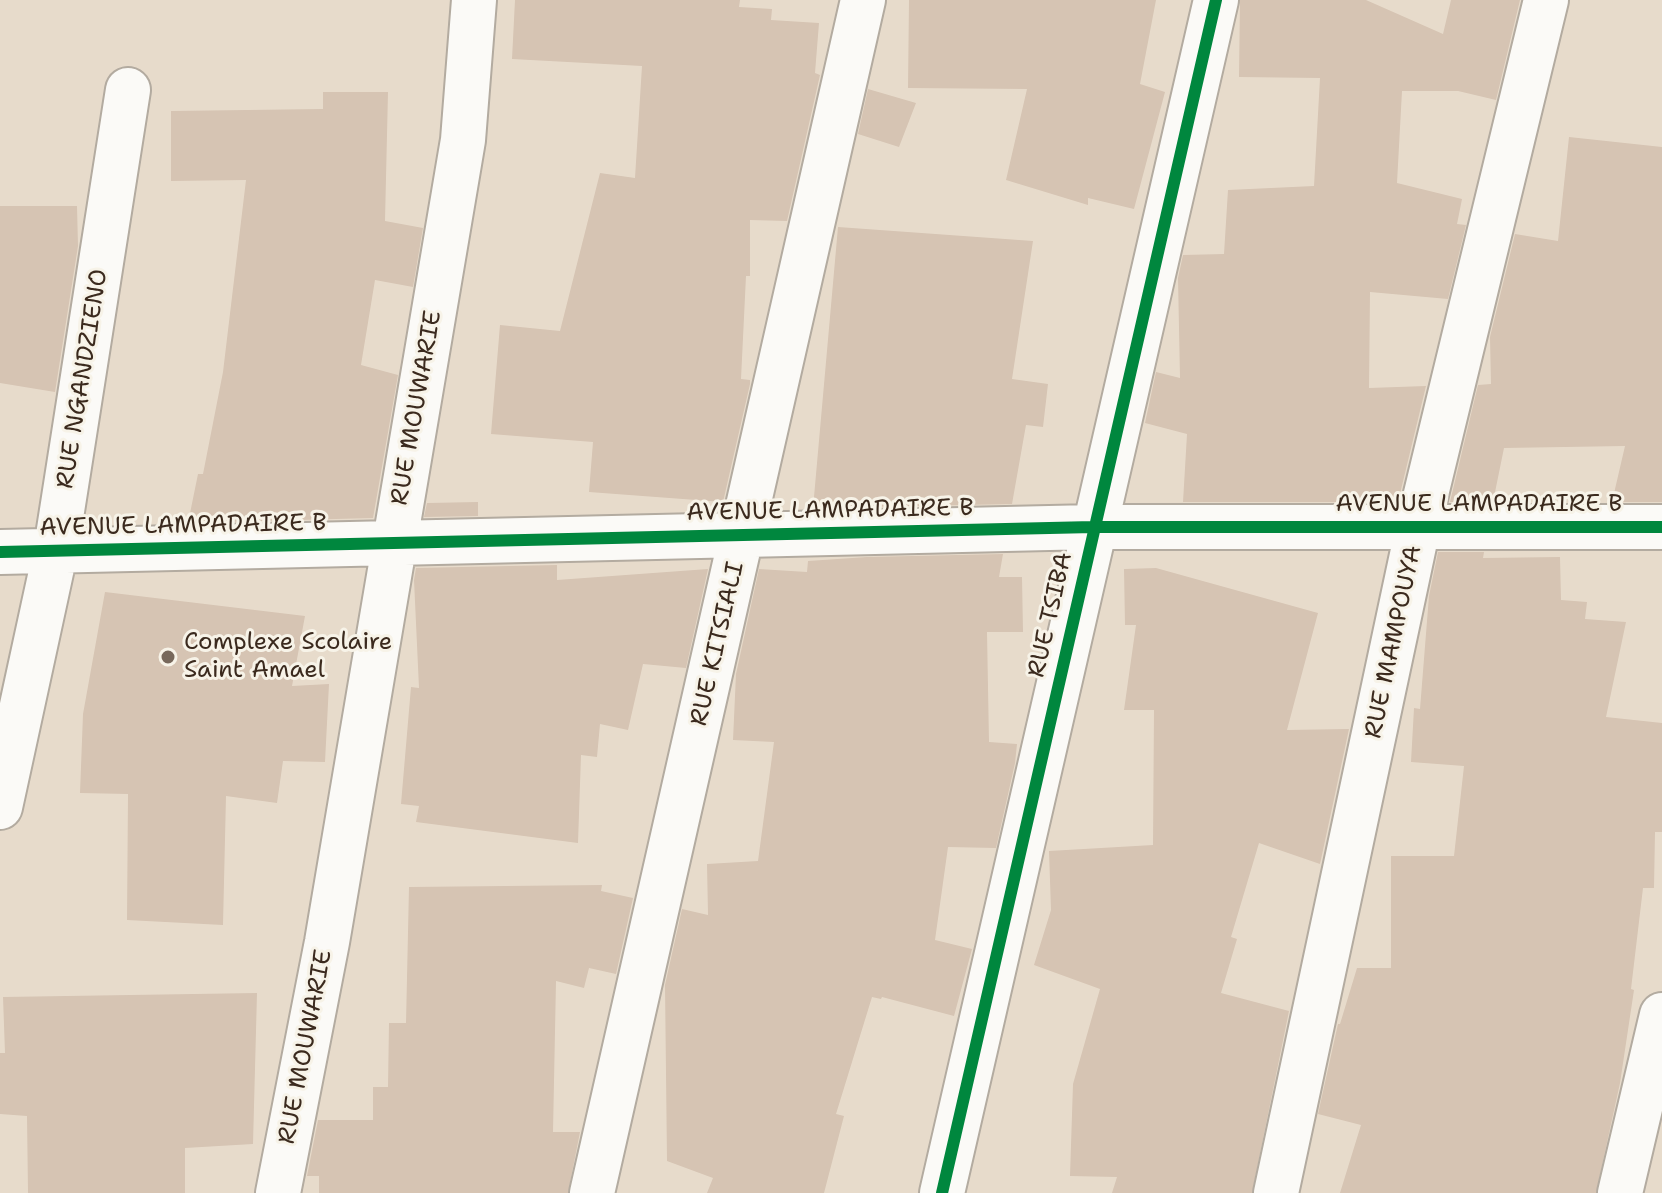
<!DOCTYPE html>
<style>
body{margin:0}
canvas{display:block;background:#e7dbcb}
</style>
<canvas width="1662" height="1193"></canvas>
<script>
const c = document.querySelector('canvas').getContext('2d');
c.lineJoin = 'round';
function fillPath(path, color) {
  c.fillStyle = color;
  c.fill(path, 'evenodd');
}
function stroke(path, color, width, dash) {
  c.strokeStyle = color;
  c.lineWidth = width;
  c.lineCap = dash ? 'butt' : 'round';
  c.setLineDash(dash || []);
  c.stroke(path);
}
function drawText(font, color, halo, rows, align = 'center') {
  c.font = font + ' "Shantell Sans",sans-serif';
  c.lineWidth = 6;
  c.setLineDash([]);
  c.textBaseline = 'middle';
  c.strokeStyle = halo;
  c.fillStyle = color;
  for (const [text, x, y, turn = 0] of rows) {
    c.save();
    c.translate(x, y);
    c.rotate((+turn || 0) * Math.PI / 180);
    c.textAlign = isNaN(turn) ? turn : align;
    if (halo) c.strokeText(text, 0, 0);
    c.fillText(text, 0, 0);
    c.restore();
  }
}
fillPath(new Path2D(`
 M515 0H740L739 7 772 9 771 20 819 23 815 73 820 75 787 221 750 220V276H746L741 379 750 380V384L723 502 589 492 593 442 491 434 500 325 560 331 600 173 635 178 642 66 512 59Z
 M909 0H1156L1140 84 1165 92 1134 209 1088 198V205L1006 180 1027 89 908 88Z
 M1240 0H1366L1443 34 1451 0H1520L1496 100 1458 91H1402L1397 183 1462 199 1457 224 1466 225 1448 299 1370 292 1369 388 1426 386 1398 502H1183L1187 434 1145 423 1156 372 1180 378 1178 278 1183 255 1224 254 1228 190 1314 186 1320 78 1239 77Z
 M868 89 916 103 899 147 858 134Z
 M323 92H388L385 221 423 228 413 287 375 280 361 365 398 375 373 518 188 523 198 474H203L223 372 246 180 171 181V111L323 109Z
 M1569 137 1662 147V502H1612L1625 446 1504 448 1493 502H1450L1478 385 1491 384 1490 337 1515 234 1558 241Z
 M0 206H77L78 246 55 392 0 383Z
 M838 227 1033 241 1012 379 1048 384 1043 427 1026 425 1012 504 813 508Z
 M478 502V516L424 517 427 503Z
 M1438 552H1484L1483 558 1560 557 1561 600 1587 602 1585 619 1626 622 1606 717 1662 723V832H1655L1654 888H1643L1631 989 1634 990 1620 1083 1596 1193H1340L1361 1125 1318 1114 1338 1024H1340L1357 968H1391V856H1454L1464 766 1411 762 1414 708 1420 709 1429 596Z
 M1003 554 999 577H1022L1023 632H987L989 742 1017 744 1015 763 996 848 948 847 935 940 972 949 954 1016 882 997 881 999 872 997 836 1114 844 1116 824 1193H707L713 1178 667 1161 665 985 682 909 708 915 707 864 758 861 774 742 733 740 736 674 759 569 807 572 808 561 867 557Z
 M557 565V580L708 569 686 668 643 664 628 730 600 724 597 757 581 755 578 843 416 822 419 806 401 804 411 687 419 688 414 580 416 568Z
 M1156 568 1318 613 1287 730 1349 729 1320 864 1259 843 1231 937 1237 939 1221 993 1289 1011 1252 1193H1112L1117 1177 1070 1176 1073 1084 1100 989 1034 965 1051 910 1049 851 1153 845 1154 710H1124L1136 625H1125L1124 569Z
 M105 592 305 616 292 686 329 684 325 762 283 761 277 803 226 796 223 925 127 920 128 794 80 793 83 714Z
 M602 885 601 891 633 898 616 974 589 968 584 988 556 981 553 1132H580L568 1193H319V1176H307L318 1120H373V1087H388L389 1023H406L409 887Z
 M257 993 253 1144 185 1148V1193H28L27 1116 0 1114V1053H5L3 997Z`), '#d6c4b3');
const minor = new Path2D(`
 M0 552 1093 527H1662
 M0 807 56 549 128 90
 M278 1193 327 942 463 140 474 0
 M592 1193 863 0
 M942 1193 1216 0
 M1276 1193 1418 527 1546 0
 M1620 1193 1662 1015`);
stroke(minor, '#b3aba0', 48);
stroke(minor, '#fbfaf7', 44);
stroke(new Path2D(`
 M0 552 1093 527H1662
 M942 1193 1216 0`), '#00873e', 12);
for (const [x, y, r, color] of [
 [168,657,8,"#77685b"]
]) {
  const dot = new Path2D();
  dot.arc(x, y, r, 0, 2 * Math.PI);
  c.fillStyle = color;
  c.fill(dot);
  stroke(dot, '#f7f3e8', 3);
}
drawText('24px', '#3b2a1e', '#f7f3e8', [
 ["RUE NGANDZIENO",83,379,-81],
 ["RUE MOUWARIE",417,408,-80],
 ["AVENUE LAMPADAIRE B",1479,505],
 ["AVENUE LAMPADAIRE B",830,511,-1],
 ["AVENUE LAMPADAIRE B",183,526,-1],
 ["RUE TSIBA",1051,615,-77],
 ["RUE MAMPOUYA",1394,642,-78],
 ["RUE KITSIALI",718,644,-77],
 ["RUE MOUWARIE",306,1047,-79]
]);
drawText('24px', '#3b2a1e', '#f7f3e8', [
 ["Complexe Scolaire",184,643],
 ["Saint Amael",184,671]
], 'left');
</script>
